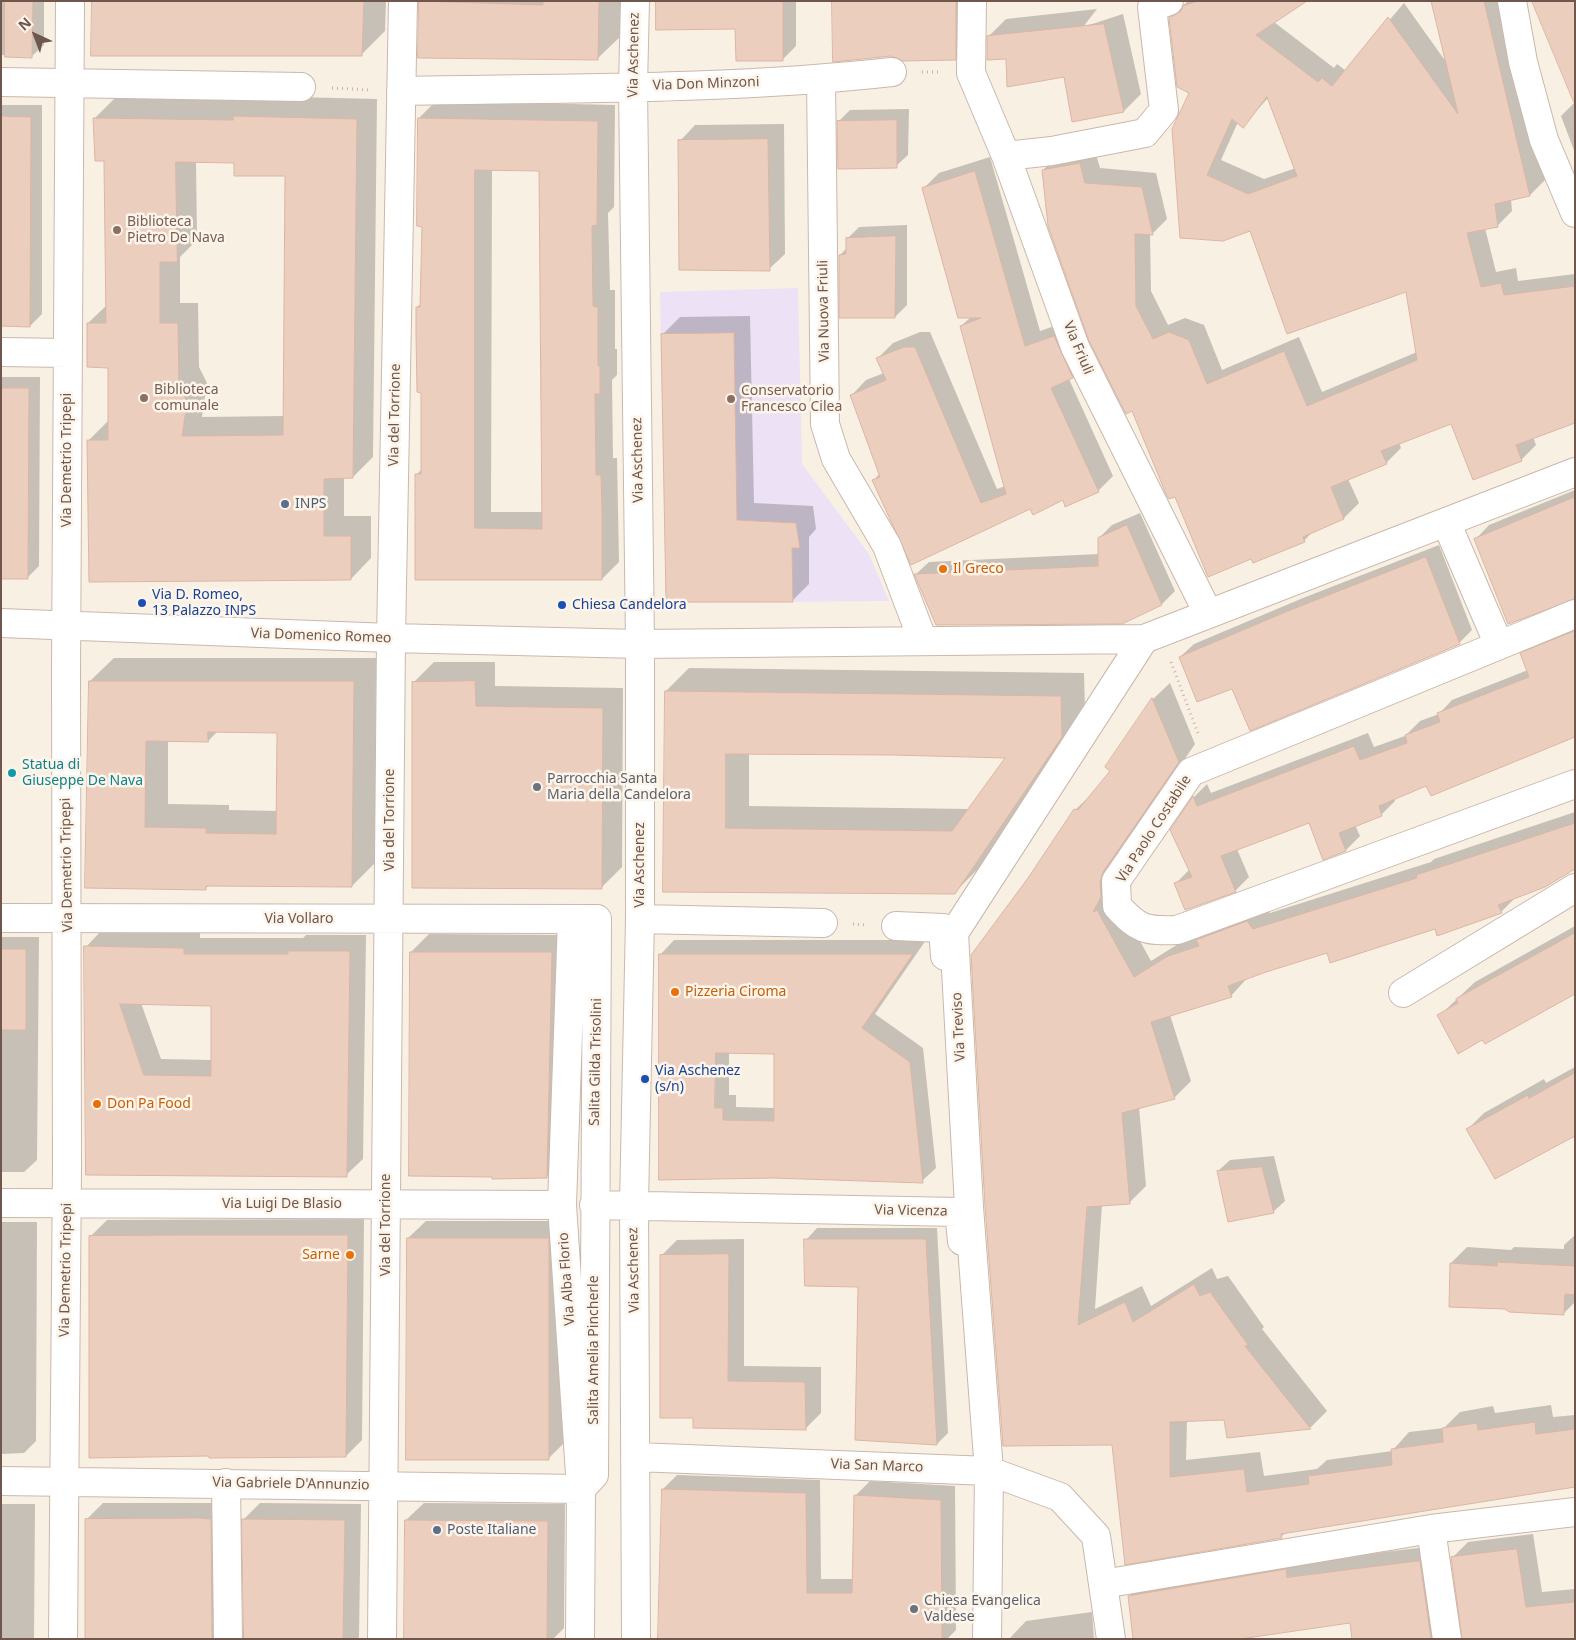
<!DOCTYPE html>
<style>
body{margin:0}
#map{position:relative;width:1576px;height:1640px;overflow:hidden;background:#f9f0e4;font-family:"Noto Sans",sans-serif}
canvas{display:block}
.frame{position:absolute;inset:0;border:2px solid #6f574d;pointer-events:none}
.north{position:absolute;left:10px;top:10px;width:50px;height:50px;-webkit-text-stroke:4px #fdf4ea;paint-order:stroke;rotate:317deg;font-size:14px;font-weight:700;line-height:20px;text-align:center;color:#6f574d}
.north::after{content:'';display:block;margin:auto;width:18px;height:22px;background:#6f574d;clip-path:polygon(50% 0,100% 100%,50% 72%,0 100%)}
</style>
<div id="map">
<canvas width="1576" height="1640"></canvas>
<div class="frame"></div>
<div class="north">N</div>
</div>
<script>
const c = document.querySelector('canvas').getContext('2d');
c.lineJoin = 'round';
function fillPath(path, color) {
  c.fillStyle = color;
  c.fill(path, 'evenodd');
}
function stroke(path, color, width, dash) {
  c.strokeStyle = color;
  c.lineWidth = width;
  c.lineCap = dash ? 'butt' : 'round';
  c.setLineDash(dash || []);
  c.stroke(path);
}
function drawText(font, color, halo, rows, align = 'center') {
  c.font = font + ' "Noto Sans",sans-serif';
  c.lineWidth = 5;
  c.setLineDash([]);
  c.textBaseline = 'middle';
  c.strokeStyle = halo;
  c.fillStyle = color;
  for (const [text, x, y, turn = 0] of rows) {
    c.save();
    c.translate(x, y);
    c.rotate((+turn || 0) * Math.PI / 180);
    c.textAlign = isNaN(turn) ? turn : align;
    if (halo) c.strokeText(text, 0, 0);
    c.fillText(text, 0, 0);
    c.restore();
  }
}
fillPath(new Path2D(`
 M798 288 802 464 869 554 889 601 677 603 672 601 666 595 660 292Z`), '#ede1f5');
fillPath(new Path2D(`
 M1 1H44V45L32 56 1 55Z
 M93 1H386L385 31 362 54Z
 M419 1H623V34L598 58 419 56Z
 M657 1H796V46L783 59 736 28Z
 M833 1H973V41L955 59Z
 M1188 1H1305L1274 22 1334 68 1337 64 1346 71 1404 3 1449 66 1439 1H1502L1545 180 1530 195 1511 199 1512 211 1497 226 1485 228 1496 272 1516 268 1518 281 1575 274V421L1533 437 1536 445 1521 460 1452 422 1399 442 1401 448 1386 463 1348 479 1359 503 1344 518 1313 531 1304 541 1253 561 1043 170 1058 155 1094 148 1100 168 1156 173 1167 219 1152 234H1150L1151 291 1168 325 1185 318 1204 325 1222 370 1299 337 1322 392 1417 352 1407 291 1251 230 1182 237 1190 92 1170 18ZM1268 98 1296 168 1264 179 1221 160 1238 122 1243 126Z
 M1097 9 1083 27 1123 14 1141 94 1124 111 1065 76 1007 58 988 37 1006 19Z
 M255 96 377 99 373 457 353 477H344V516H371V558L351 579 88 441 109 420V367L88 323 107 305 105 160 95 118 115 98 251 100ZM196 161 235 162 287 175 284 416 202 417 207 383 199 367 198 303H180V257L197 240Z
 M436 101 615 105 614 207 608 213 610 290H615V349H617V375L612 380 613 458H617L619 562 602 579H416V475L422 469 423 391 417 307 422 303 423 226 419 118ZM492 169 540 170 543 512H491Z
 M1575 102V153L1561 116Z
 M1 105H42V314L30 326H1Z
 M909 109 908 155 896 166 838 122 850 110Z
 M784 124 785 254 769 269 680 141 695 125Z
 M990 157 1040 331 1069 321 1088 362 1069 379 1113 476 1098 491 1030 507 911 563 874 480 880 473 851 396 866 380 884 373 878 358 893 343 920 332H930L997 489 1005 486 961 326 971 317 924 188 939 173Z
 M907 225V305L895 317 840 255 848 247 847 239 859 227Z
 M750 316 754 503 813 506 816 529 809 537V584L792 601H677L663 334 680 317Z
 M1 377H40L39 566 27 578H1Z
 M1575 490V598L1476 539 1489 525Z
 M1140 513 1175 591 1162 604 1122 622 916 574 929 562 1099 554V538L1112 525Z
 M1439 545 1472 630 1459 643 1233 687 1180 657 1194 644 1303 598Z
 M1575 624V737L1427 784 1394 798 1395 801 1381 815 1355 825 1360 836 1346 850 1324 858 1309 822 1237 849 1249 877 1235 891 1176 883 1190 869 1172 830 1194 797 1207 784 1211 793 1368 733 1374 747 1405 736 1420 721 1439 714 1452 700 1528 670 1522 654 1535 640Z
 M114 658H376L375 863 352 886 209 885 205 889 87 887 90 681ZM218 731 278 732V811L229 810V805L168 804V740L208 741Z
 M434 662H495V686L623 688 622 867 601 888 413 683Z
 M689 668 1084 673 1085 712 978 869 954 893 664 891 666 691ZM749 753 1007 756 970 809 749 806Z
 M1170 683 1195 744 1120 854 1114 894 1151 961 1186 939 1265 905 1270 913 1431 862 1434 859 1575 812V869L1516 897 1501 912 1328 952 1248 977 1231 996 1170 1015 1191 1081 1174 1098 1139 1107 1146 1186 1129 1203 1102 1204 1095 1309 1142 1286 1151 1306 1212 1268 1217 1279 1228 1276 1264 1327 1262 1329 1327 1411 1311 1427 1228 1437 1225 1418 1187 1420 1186 1460 1260 1452 1264 1476 1317 1469 1327 1460 1392 1451 1409 1432 1444 1428 1460 1412 1493 1406 1495 1413 1551 1405 1553 1417 1575 1415V1486L1286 1532 1281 1537 1126 1563 1113 1444 1004 1445 1029 879 1075 810 1093 793 1111 770 1107 766 1153 699Z
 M1575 926V993L1483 1038 1439 1016 1475 982Z
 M102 930 200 931V938H303L306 935H366L363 1159 346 1175 87 1174 86 947ZM141 1003 213 1004 212 1060 161 1059Z
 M429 934 569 935 564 1159 547 1176 411 952Z
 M1 937H39L37 1160 24 1172H1Z
 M674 940H926L875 1014 923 1048 936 1168 922 1181 773 1177 660 1178 661 954ZM729 1052H776L775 1108 736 1107V1095H729Z
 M1575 1067V1134L1468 1129 1484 1113 1544 1079 1546 1083Z
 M1274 1156 1285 1201 1273 1212 1218 1171 1230 1160Z
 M364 1219 362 1440 346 1456 91 1236 107 1220Z
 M426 1221H566V1441L548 1459 408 1238Z
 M1 1222H37L36 1441 24 1453 1 1454Z
 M817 1228H937L948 1433 937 1444 860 1286 806 1240Z
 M1575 1235V1302L1564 1313 1451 1263 1467 1247 1511 1250 1514 1247 1564 1249V1245Z
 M744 1239V1366L821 1367V1413L805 1429 694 1417 661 1256 677 1240Z
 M677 1475 820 1480 821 1579H854L855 1496 870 1481 955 1486 956 1630 947 1639H660L663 1489Z
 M103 1503H227L238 1637 245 1638 243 1520 260 1503 361 1504 359 1637 357 1639H86V1520Z
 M424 1503 565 1504 564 1628 553 1639H405L406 1520Z
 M1 1504H35L34 1639H1Z
 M1533 1534 1542 1592 1575 1589V1639H1464L1452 1558 1468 1542Z
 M1435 1546 1458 1638 1461 1639H1354L1352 1622 1129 1596 1145 1580Z
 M1092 1612 1094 1639H1009L1026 1621Z`), '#0003');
const building = new Path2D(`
 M5 1H33L32 58 5 57Z
 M92 1H364L362 56H91Z
 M419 1 543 5V1H599L598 60 418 58Z
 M656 1H783V61H736L735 29 656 30Z
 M832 1H956V60L903 61 891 56 833 62Z
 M1198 1H1307L1256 35 1318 82 1322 78 1332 86 1388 17 1458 114 1431 1H1484L1530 196 1495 204 1498 227 1467 233 1481 287 1501 283 1504 295 1575 286V423L1516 445 1522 461 1473 480 1451 424 1381 451 1387 464 1331 487 1344 519 1303 537 1305 542 1253 563 1251 559 1208 577 1175 497 1169 499 1166 494 1132 411 1126 414 1089 341 1048 226 1042 170 1080 163 1085 183 1142 187 1153 235 1135 234 1136 306 1153 339 1169 332 1189 340 1207 384 1284 351 1307 406 1417 360 1406 292 1287 334 1250 231 1223 241 1180 238 1172 129 1189 93 1177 87 1169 18 1181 11 1183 6ZM1267 97 1297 176 1248 194 1207 175 1232 119 1243 128Z
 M1532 1H1575V102H1574Z
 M1104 24 1124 112 1072 122 1064 77 1007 87 1006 59 987 60V36Z
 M1 116 31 117 30 327 1 326Z
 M233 116 357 119 353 478 324 479V536H351V580L89 582 87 440H108V368L87 367V323H106L104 161H95L93 118 233 120ZM176 162 234 163V176H285L283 435 182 436 187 404 185 397 179 388 178 323H160V262H177Z
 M418 118 598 121 597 225 592 226 593 306 598 307V366H600V394H595L596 475H601L602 512V580H415V474H421V393L417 392 416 334V307H420L422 227 417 226ZM475 170 539 171 542 529 475 528Z
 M897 120V168L838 169 837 121Z
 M768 139 770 271 679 270 678 140Z
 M975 171 1025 346 1054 336 1073 378 1051 388 1099 492 1065 507 1063 500 1033 515 1030 509 911 565 872 480 880 477 850 395 886 380 876 358 904 347H915L981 503 1006 494 960 326 981 318H958L922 188Z
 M896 236 895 318H839V255L846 254V238Z
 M734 333 737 520 796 523 800 548H792L793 602H677L666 599 661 334Z
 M1 388H29L28 579H1Z
 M1575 497V599L1508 624 1474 539Z
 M1127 525 1162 605 1122 624 936 625 914 574 1098 566V538Z
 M1426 557 1460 644 1250 731 1232 689 1197 702 1179 657 1288 611Z
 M1575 631V737L1431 796 1426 786 1379 806 1382 816 1339 833 1346 851 1323 860 1309 823 1221 856 1236 892 1185 910 1174 883 1192 877 1170 830 1193 796 1197 806 1354 746 1360 760 1407 743 1405 735 1440 722 1437 713 1529 677 1520 653Z
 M89 681H354L352 887 206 886V890L85 888ZM208 732 277 733 276 834 206 833V828L145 827 146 741 208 742Z
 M475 681 476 706 603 708 602 889 412 888V682Z
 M665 691 1061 696 1062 737 955 894 663 892ZM726 754 893 755 1005 758 952 831 726 828Z
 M1152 698 1179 762 1103 872 1100 882 1101 897 1093 912 1097 910 1134 977 1168 956 1199 946 1196 940 1247 921 1253 929 1417 878 1416 875 1575 823V869L1545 887 1498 905 1502 913 1437 936 1435 929 1330 963 1327 953 1266 972 1228 986 1232 997 1151 1022 1175 1099 1122 1113 1130 1204 1087 1207 1078 1325 1125 1302 1133 1322 1194 1284 1200 1296 1210 1292 1248 1345 1245 1346 1311 1429 1227 1438 1224 1420 1170 1422V1477L1244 1469 1247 1492 1309 1484 1308 1476 1392 1465 1391 1449 1443 1442 1442 1428 1477 1423 1478 1430 1535 1422 1536 1434 1575 1429V1487L1281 1534 1282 1538 1125 1565 1112 1445 1003 1446 985 1206 971 955 1028 878 1074 809 1078 810 1110 771 1105 767Z
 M1575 933V994L1485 1044 1482 1040 1458 1054 1437 1015 1458 1003 1456 999Z
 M84 946 184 948V954H288V951H350L347 1177 86 1175ZM120 1004 211 1006V1076L144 1075Z
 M1 949H26V1030H1Z
 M410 952H552L547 1178 492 1179V1177L409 1176Z
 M659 954H913L862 1028 910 1062 923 1183 773 1178 659 1180ZM716 1053 774 1054V1121L723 1120V1108H715Z
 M1575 1073V1136L1495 1179 1466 1129 1528 1095 1529 1098Z
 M1262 1167 1274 1213 1228 1222 1217 1171Z
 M177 1235H348L346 1457 209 1458V1456L89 1458V1236Z
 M407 1238H549V1460H406Z
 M804 1239H926L937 1445 855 1440 858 1287 805 1286Z
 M729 1254 728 1381 805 1382 806 1430 693 1428V1418H660V1255Z
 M1497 1262 1575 1266V1295L1565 1294 1564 1315 1509 1312 1505 1309 1449 1307 1450 1263 1497 1266Z
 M662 1489 806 1493 807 1593H852L854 1495 941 1500 942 1639H658Z
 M199 1518 211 1519 212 1639H85V1519Z
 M242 1519 345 1520 343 1639H244Z
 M405 1520 548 1521 547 1639H404Z
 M1517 1549 1526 1607 1575 1602V1639H1462L1451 1557Z
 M1420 1561 1431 1639H1352L1350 1623 1240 1639H1133L1128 1596 1286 1569 1287 1577Z`);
fillPath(building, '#eccebf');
stroke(building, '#dcb5a2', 1);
const minor = new Path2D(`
 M635 1 633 86 640 644V919L634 1204 636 1639
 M972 1 971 73 1006 156 1075 347 1208 613
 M1512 1 1523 62 1544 140 1575 213
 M821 79 825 424 836 459 887 546 923 641
 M1 82 301 87
 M401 91C564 88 729 90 892 72
 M1006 156 1052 151 1145 133 1164 110 1152 7 1169 1
 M1 352 67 353
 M1446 522 1499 645
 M1575 614 1191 772 1116 881 1117 906C1139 930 1145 931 1177 930L1575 784
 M1 623 391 638 640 644 1144 639 1575 472
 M1 918 597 919 594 1475 581 1489
 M572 919 562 1205 581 1489 580 1639
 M640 919 823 923
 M896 926 943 928 945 956
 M1403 993 1575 888
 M1 1203 562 1205
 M594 1205 959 1212 962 1241
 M636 1457 989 1471 1060 1497 1096 1536 1111 1639
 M1 1481 581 1489
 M226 1483 228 1639
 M1431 1529 1447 1639
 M1103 1584 1431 1529 1575 1512
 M63 1639 67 1167 66 671 70 1
 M382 1639 391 638 403 1
 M987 1639 989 1471 969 1207 954 933 1144 639`);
stroke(minor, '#c9b8ac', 30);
stroke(new Path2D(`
 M922 72H940
 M332 88 370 90
 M1171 662 1199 736
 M853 924 867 925`), '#d0b2a3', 3, [1, 4]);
stroke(minor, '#fff', 28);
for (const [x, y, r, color] of [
 [117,230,5,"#8d6e63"],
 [144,398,5,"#8d6e63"],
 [731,399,5,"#8d6e63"],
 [285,504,5,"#5c6f8a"],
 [943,569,5,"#e8710a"],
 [142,603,5,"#1a4fb4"],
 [562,605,5,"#1a4fb4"],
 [12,773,5,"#0f9aa8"],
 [537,787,5,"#6b7280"],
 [675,992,5,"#e8710a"],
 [645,1079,5,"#1a4fb4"],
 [97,1104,5,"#e8710a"],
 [350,1255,5,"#e8710a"],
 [437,1530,5,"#5c6f8a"],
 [914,1609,5,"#6b7280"]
]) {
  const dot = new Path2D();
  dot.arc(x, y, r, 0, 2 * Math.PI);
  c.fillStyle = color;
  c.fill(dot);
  stroke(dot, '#fdf4ea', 2);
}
drawText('14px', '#6f574d', '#fdf4ea', [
 ["Via Aschenez",634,55,-89],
 ["Via Don Minzoni",706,84,-2],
 ["Via Nuova Friuli",824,311,-91],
 ["Via Friuli",1078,348,67],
 ["Via del Torrione",395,415,-89],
 ["Via Demetrio Tripepi",67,460,-90],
 ["Via Aschenez",638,460,-91],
 ["Via Domenico Romeo",321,636,2],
 ["Via del Torrione",390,820,-90],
 ["Via Paolo Costabile",1154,829,-57],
 ["Via Demetrio Tripepi",67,865,-91],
 ["Via Aschenez",640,865,-90],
 ["Via Vollaro",299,919],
 ["Via Treviso",959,1027,-93],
 ["Salita Gilda Trisolini",596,1062,-89],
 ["Via Luigi De Blasio",282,1204],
 ["Via Vicenza",911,1211,1],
 ["Via del Torrione",386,1225,-90],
 ["Via Demetrio Tripepi",66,1270,-89],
 ["Via Aschenez",634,1270,-91],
 ["Via Alba Florio",567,1279,-94],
 ["Salita Amelia Pincherle",594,1350,-90],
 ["Via San Marco",877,1466,2],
 ["Via Gabriele D'Annunzio",291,1484,1]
]);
drawText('14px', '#785e54', '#fdf4ea', [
 ["Biblioteca",127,222],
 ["Pietro De Nava",127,238],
 ["Biblioteca",154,390],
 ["comunale",154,406],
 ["Conservatorio",741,391],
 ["Francesco Cilea",741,407]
], 'left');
drawText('14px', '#4e5e75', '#fdf4ea', [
 ["INPS",295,504],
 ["Poste Italiane",447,1530]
], 'left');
drawText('14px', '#c56008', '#fdf4ea', [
 ["Il Greco",953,569],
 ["Pizzeria Ciroma",685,992],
 ["Don Pa Food",107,1104],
 ["Sarne",340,1255,"right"]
], 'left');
drawText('14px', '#164399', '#fdf4ea', [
 ["Via D. Romeo,",152,595],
 ["13 Palazzo INPS",152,611],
 ["Chiesa Candelora",572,605],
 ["Via Aschenez",655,1071],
 ["(s/n)",655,1087]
], 'left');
drawText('14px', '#0d838f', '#fdf4ea', [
 ["Statua di",22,765],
 ["Giuseppe De Nava",22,781]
], 'left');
drawText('14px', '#5b616d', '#fdf4ea', [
 ["Parrocchia Santa",547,779],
 ["Maria della Candelora",547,795],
 ["Chiesa Evangelica",924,1601],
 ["Valdese",924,1617]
], 'left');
</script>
